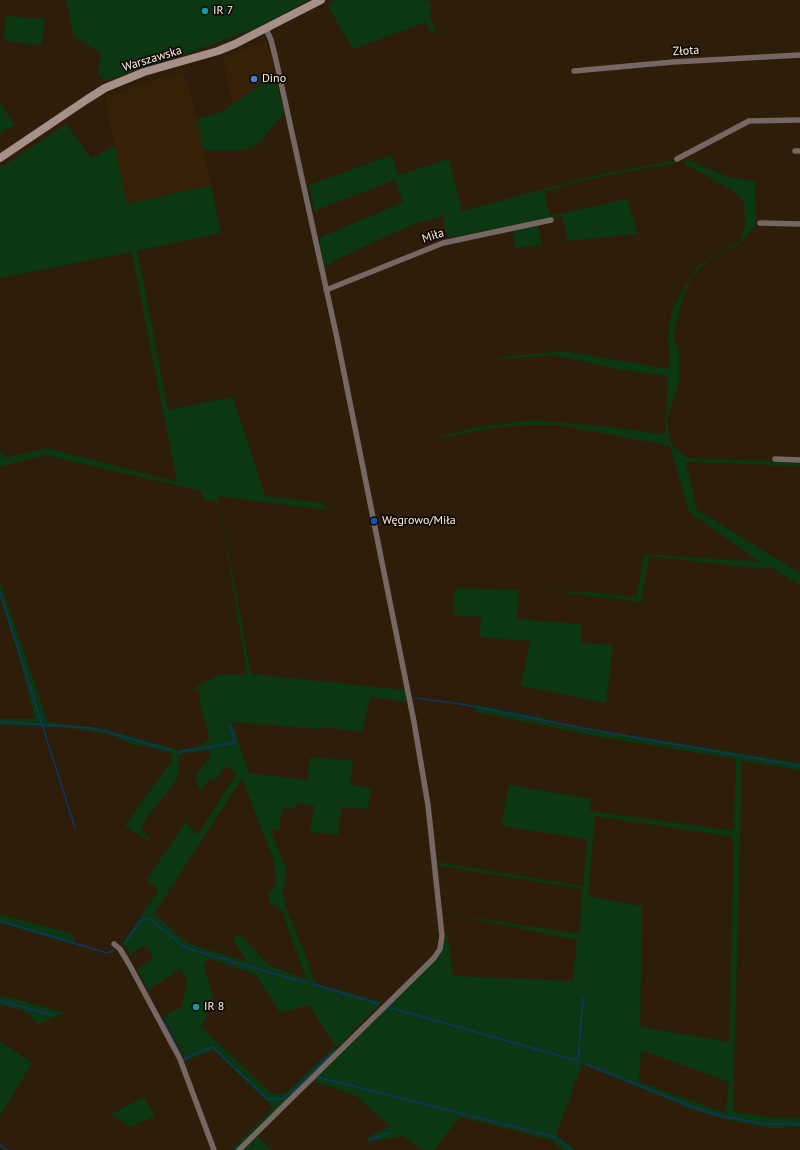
<!DOCTYPE html>
<meta charset="utf-8">
<style>
body{margin:0}
canvas{display:block;background:#2d1d09}
</style>
<canvas width="800" height="1150"></canvas>
<script>
const c = document.querySelector('canvas').getContext('2d');
c.lineJoin = 'round';
function fillPath(path, color) {
  c.fillStyle = color;
  c.fill(path, 'evenodd');
}
function stroke(path, color, width, dash) {
  c.strokeStyle = color;
  c.lineWidth = width;
  c.lineCap = dash ? 'butt' : 'round';
  c.setLineDash(dash || []);
  c.stroke(path);
}
function drawText(font, color, halo, rows, align = 'center') {
  c.font = font + ' "PT Sans",sans-serif';
  c.lineWidth = 3.5;
  c.setLineDash([]);
  c.textBaseline = 'middle';
  c.strokeStyle = halo;
  c.fillStyle = color;
  for (const [text, x, y, turn = 0] of rows) {
    c.save();
    c.translate(x, y);
    c.rotate((+turn || 0) * Math.PI / 180);
    c.textAlign = isNaN(turn) ? turn : align;
    if (halo) c.strokeText(text, 0, 0);
    c.fillText(text, 0, 0);
    c.restore();
  }
}
fillPath(new Path2D(`
 M266 40 275 74 233 105 223 59Z
 M184 72 200 132 211 185 127 204 105 98 148 82Z`), '#362106');
fillPath(new Path2D(`
 M66 0H309L257 28 183 55 105 81 98 75 101 53 74 37Z
 M337 0H427L431 6 430 18 437 34 430 31 426 22 353 49 327 5Z
 M6 16 45 19 42 45 4 41Z
 M275 74 284 113 257 145 244 150H203L197 119 222 112Z
 M0 103 15 125 0 133Z
 M66 124 91 158 115 146 127 204 211 185 221 233 137 251 168 410 233 397 265 496 323 503 327 510 217 496 219 502 251 674 405 690 406 702 370 697 362 732 320 727 319 729 232 722 249 773 307 780 310 757 353 761 350 785 371 788 368 809 342 807 338 835 310 832 314 805 296 803 295 809 282 808 279 830 270 829 287 871 283 891 286 908 309 964 313 981 321 985 382 1002 341 1044 335 1046 336 1051 236 1150H231L273 1108 214 1050 185 1061 184 1055 163 1016 182 1007 187 979 180 969 148 990 137 969 154 959 145 945 130 954 125 946 122 944 159 890 146 880 186 822 197 835 237 774 225 766 215 781 210 778 200 792 195 778 199 770 210 757 209 750 180 754C176 763 180 768 178 775 170 795 149 808 141 829L150 838 148 841 125 826 172 760V754L143 745 138 747 109 734 68 728 0 725V719H35L19 658 0 598V582L48 722 105 729 178 750 201 746 209 739 207 725 201 710 199 690 192 689 219 675H247L219 502 203 499 201 491 45 455 0 467V452H2L4 458 48 448 177 482 132 252 0 278V168ZM242 778 274 861 276 885 268 895 270 903 282 911 306 979 270 966 239 934 233 939 247 962 188 943 154 914ZM210 959 256 975 280 1013 309 1005 335 1046 286 1093 272 1094 201 1027 214 1000 203 964Z
 M392 155 398 175 449 159 462 211 597 175 671 161 675 164C630 170 587 179 544 191L550 216 627 199 638 234 568 241 562 216 537 221 542 245 516 248 511 226 447 238 443 216 412 225 367 245 324 266 319 238 403 202 395 180 314 211 309 185Z
 M685 159 731 178 755 181 756 225 739 244 709 260 692 276 682 301 673 335 679 351V382L667 418 670 443 687 458 800 462V466L686 462 697 510 800 573V585L770 567 762 569 649 556 641 602 550 591 587 592 637 597 644 554 760 562 689 512 670 446 560 425H529L494 428 425 441 472 428 533 420 611 427 665 435 668 376 616 369 554 355 492 360 504 357 562 351 670 369 668 336 672 311 681 293 697 266 740 241 745 226 744 203 734 191 683 163Z
 M455 588 519 590 517 619 582 624 581 643 613 645 606 703 521 686 530 641 479 637 481 617 453 615Z
 M476 705 544 718 560 724 800 763V770L742 761 733 1112 775 1118H800V1127L772 1128 728 1120 691 1109 582 1064 556 1135 576 1150H563L551 1140 460 1117 434 1150H423L403 1136 370 1142 367 1141 368 1137 390 1126 356 1096 313 1081 385 1009 427 969 439 956 447 934 453 976 573 981 577 940 445 913 578 934 580 927 582 889 440 866 438 862 583 886 587 839 501 826 509 785 591 799 590 811 734 831 736 759 595 736 476 712ZM595 816 734 837 729 1042 640 1027 642 906 588 896ZM641 1050 729 1082 726 1113 639 1082Z
 M0 914 73 934 74 945 0 923Z
 M0 996 13 998 65 1013 38 1024 23 1010 0 1005Z
 M0 1041 32 1063 0 1116Z
 M144 1097 155 1116 130 1127 111 1114Z
 M257 1136 271 1150H243Z`), '#0b3712');
stroke(new Path2D(`
 M0 592 75 828
 M415 698 461 704 593 730 800 766
 M0 722 92 728 171 750
 M179 752 235 743 230 724
 M0 921 107 953 113 951
 M125 943 141 920 149 918 183 946 193 950 307 983
 M313 984 379 1004
 M0 1001 53 1015
 M388 1007 578 1061 583 997
 M164 1022 180 1053
 M184 1059 206 1049 213 1047 267 1099H282L293 1091 333 1052
 M586 1064 693 1107 721 1116 765 1124H800
 M317 1077 555 1137 571 1150
 M368 1140 389 1133
 M0 1145 7 1150`), '#0e3668', 1.5);
stroke(new Path2D(`
 M574 71 673 62 800 55
 M795 151H800
 M677 159 749 121 800 120
 M760 223 800 224
 M326 290 443 243 551 220
 M775 459 800 460
 M114 944 120 949 129 964 180 1059 214 1150
 M239 1150 434 958 440 949 442 936 428 805 414 722 337 338 276 60 271 40 266 29`), '#756764', 5.5);
stroke(new Path2D(`
 M0 158 86 100 105 88 144 72 218 51 235 44 321 0`), '#a6908a', 8);
for (const [x, y, r, color] of [
 [205,11,4,"#0f9aa8"],
 [254,79,4,"#3f7fe0"],
 [374,521,4,"#1a4fb4"],
 [196,1007,4,"#0f9aa8"]
]) {
  const dot = new Path2D();
  dot.arc(x, y, r, 0, 2 * Math.PI);
  c.fillStyle = color;
  c.fill(dot);
  stroke(dot, '#100903', 1.5);
}
drawText('12px', '#fdf2e6', '#100903', [
 ["IR 7",213,11],
 ["Dino",262,79],
 ["Węgrowo/Miła",382,521],
 ["IR 8",204,1007]
], 'left');
drawText('12px', '#fdf2e6', '#100903', [
 ["Złota",686,51,-4],
 ["Warszawska",152,59,-17],
 ["Miła",433,236,-18]
]);
</script>
